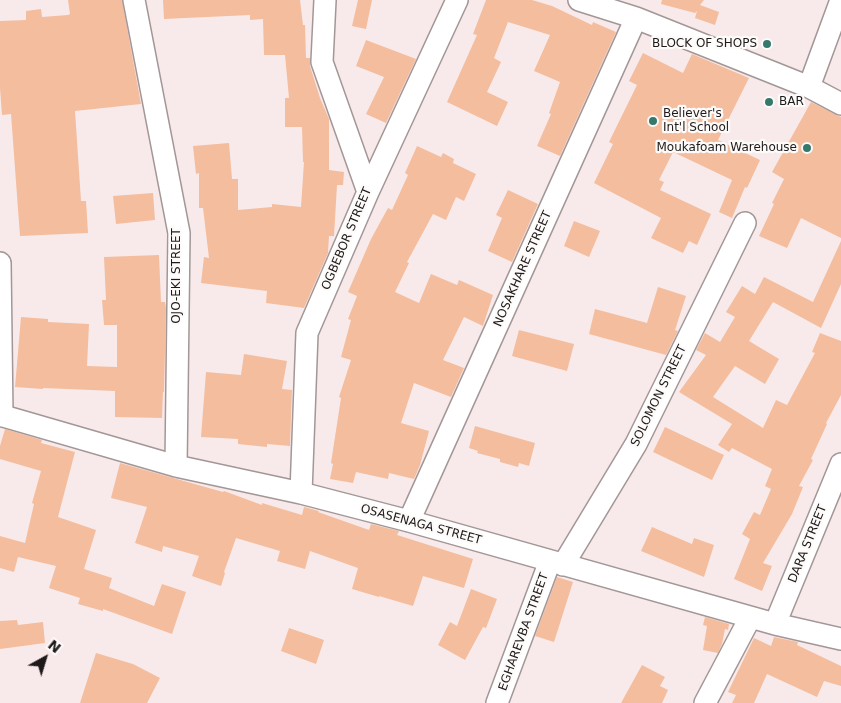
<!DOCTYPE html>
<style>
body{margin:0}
#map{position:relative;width:841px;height:703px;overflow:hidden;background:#f8eaea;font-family:"DejaVu Sans",sans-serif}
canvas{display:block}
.north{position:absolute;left:20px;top:633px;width:50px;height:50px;-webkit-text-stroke:4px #fdfafa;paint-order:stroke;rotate:39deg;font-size:14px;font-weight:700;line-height:20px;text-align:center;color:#1f1a1a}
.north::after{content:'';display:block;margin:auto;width:18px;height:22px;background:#1f1a1a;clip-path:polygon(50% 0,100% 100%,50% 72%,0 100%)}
</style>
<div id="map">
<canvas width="841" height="703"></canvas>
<div class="north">N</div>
</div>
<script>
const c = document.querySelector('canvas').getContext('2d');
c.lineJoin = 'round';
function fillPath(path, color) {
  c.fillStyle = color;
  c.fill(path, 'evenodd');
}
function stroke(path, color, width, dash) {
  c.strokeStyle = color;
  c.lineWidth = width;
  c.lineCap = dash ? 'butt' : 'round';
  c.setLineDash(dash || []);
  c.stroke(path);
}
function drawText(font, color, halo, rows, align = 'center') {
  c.font = font + ' "DejaVu Sans",sans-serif';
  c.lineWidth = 4.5;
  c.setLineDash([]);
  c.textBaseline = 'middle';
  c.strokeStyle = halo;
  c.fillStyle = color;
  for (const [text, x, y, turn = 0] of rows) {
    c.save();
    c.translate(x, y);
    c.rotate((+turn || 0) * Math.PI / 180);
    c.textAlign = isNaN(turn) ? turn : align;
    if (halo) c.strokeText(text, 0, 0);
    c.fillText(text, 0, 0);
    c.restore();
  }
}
fillPath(new Path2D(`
 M68 0H122L141 104 75 111 81 201H86L88 233 20 236 11 114 2 115 0 88V21L26 20V11L41 9 42 17 68 15 70 14Z
 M163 0H300L303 25H305L306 58H310V66L320 98 329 119V170L344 172 343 185H337L334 236H329L328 253 304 308 266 303 267 291 201 283 204 257 209 258 203 208H199V173L196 174 193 146 229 143 232 179H238V210L272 207V204L301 207 304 162H303L302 127H285V98H289L285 55H264L263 19 250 20V15L164 19Z
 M358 0H372L366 29 352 26Z
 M486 0H532L552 6 592 25 593 22 616 32 560 156 537 146 551 114 549 113 560 82 534 71 550 35 508 22 494 58 501 62 487 92 508 102 497 126 447 102 477 35 473 34Z
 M662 0H704L700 5 719 12 715 25 695 18 697 11 695 13 661 4Z
 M366 40 416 59 386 123 366 114 384 77 356 66Z
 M643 53 683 73 692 54 749 78 718 140 760 160 747 188 745 187 732 218 719 212 732 180 673 152 659 180 664 182 660 190 711 214 697 245 689 241 683 253 651 238 661 218 594 183 613 144 609 142 637 85 629 81Z
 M811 102 841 117V238L801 218 787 248 759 236 774 204 772 203 784 179 772 172Z
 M417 146 441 157 443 153 454 159 453 163 476 174 464 201 456 197 446 220 433 214 407 262 409 263 395 292 419 303 431 274 457 285 459 280 493 295 483 326 464 317 443 360 464 368 451 397 414 383 401 423 429 431 420 465 414 479 389 473 388 479 356 472 353 483 330 479 333 464 331 463 341 398 339 397 351 360 341 357 351 320 348 319 357 296 348 292 371 239 388 208 392 210 408 175 405 173Z
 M508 190 538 204 512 262 488 251 502 218 496 215Z
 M153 193 155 220 116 224 113 196Z
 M574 221 600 231 589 257 564 246Z
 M841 241V284L821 328 773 302 749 341 779 359 765 384 735 366 713 397 763 428 776 400 787 405 815 353 812 352 820 333 841 341V395L826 423 827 424 811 459 813 460 799 486 803 487 792 514 763 563 772 566 762 591 734 579 750 539 742 534 754 512 760 515 771 489 765 486 772 469 732 448 729 452 718 445 732 424 679 392 706 355 696 350 705 333 720 342 735 317 726 312 742 286 755 294 764 277 813 302Z
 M159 255 161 302H165L166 308 164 392H163L162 418 115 417V391L43 388V389L15 387 21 317 48 319V322L89 324 87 366 117 367V325H104L102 300H106L104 257Z
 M658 287 686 296 675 330 678 331 666 355 589 334 595 309 647 323Z
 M519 330 574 344 567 371 512 356Z
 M244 354 287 361 282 389 292 390 290 446 267 444V447L238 444V439L201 437 206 372 241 375Z
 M475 426 535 443 529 466 519 463 518 467 500 462V459L477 453 478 451 469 448Z
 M665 427 724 455 712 480 653 452Z
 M5 429 42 440 41 443 75 452 58 517 96 530 84 569 112 578 109 588 154 606 162 584 186 592 172 634 103 609V611L78 604 80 598 49 588 56 566 18 557 14 572 0 568V536L25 543 34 504 32 503 41 471 0 459V446Z
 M120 463 223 492 224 491 262 505V503L302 515 304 507 319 511 318 512 369 530 371 524 399 531 397 535 473 559 464 588 423 576 413 606 379 596V597L352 589 358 568 310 551 305 569 277 561 280 551 236 538 224 572 225 573 221 586 192 576 199 556 163 546 162 552 135 543 147 507 111 498Z
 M652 527 692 544 694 538 714 545 704 577 641 551Z
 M557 577 573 582 554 642 535 636Z
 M471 589 497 599 486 628 483 627 465 660 438 645 450 622 457 626Z
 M705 617 729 624 728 630 725 629 722 644 718 653 703 650 707 626 703 625Z
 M17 620 18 625 43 622 45 643 0 649V621Z
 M289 628 324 640 316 664 281 651Z
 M774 637 798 642 797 645 841 666V686L824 681 817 697 767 674 754 703H732L736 695 728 692 754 638 771 646Z
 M96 653 133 664 160 678 147 703H80Z
 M642 665 665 677 660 686 668 690 662 703H621Z`), '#f4bd9e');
const minor = new Path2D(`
 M134 0 179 233 176 466
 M325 0 322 62 368 192
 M579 0 636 18 809 87 841 104
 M809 87 841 0
 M0 263 2 416
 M0 415 176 466 301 493 409 521 775 624 841 639
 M301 493 307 333 368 192 457 0
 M409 521 636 18
 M563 565 636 444 745 223
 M775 624 841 464
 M497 703 550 561
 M705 703 750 618`);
stroke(minor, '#a39696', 24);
stroke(minor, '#fff', 21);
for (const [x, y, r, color] of [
 [767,44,5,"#35796c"],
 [769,102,5,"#35796c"],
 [653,121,5,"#35796c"],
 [807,148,5,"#35796c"]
]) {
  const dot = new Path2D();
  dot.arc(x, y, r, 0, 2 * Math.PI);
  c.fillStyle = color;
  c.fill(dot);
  stroke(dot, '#fdfafa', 2);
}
drawText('12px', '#1f1a1a', '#fdfafa', [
 ["BLOCK OF SHOPS",757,44],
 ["BAR",779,102,"left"],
 ["Believer's",663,114,"left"],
 ["Int'l School",663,128,"left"],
 ["Moukafoam Warehouse",797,148]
], 'right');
drawText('12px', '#1f1a1a', '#fdfafa', [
 ["OGBEBOR STREET",347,239,-67],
 ["NOSAKHARE STREET",523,269,-66],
 ["OJO-EKI STREET",177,276,-90],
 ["SOLOMON STREET",659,396,-64],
 ["OSASENAGA STREET",421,525,15],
 ["DARA STREET",808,544,-68],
 ["EGHAREVBA STREET",524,632,-70]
]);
</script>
